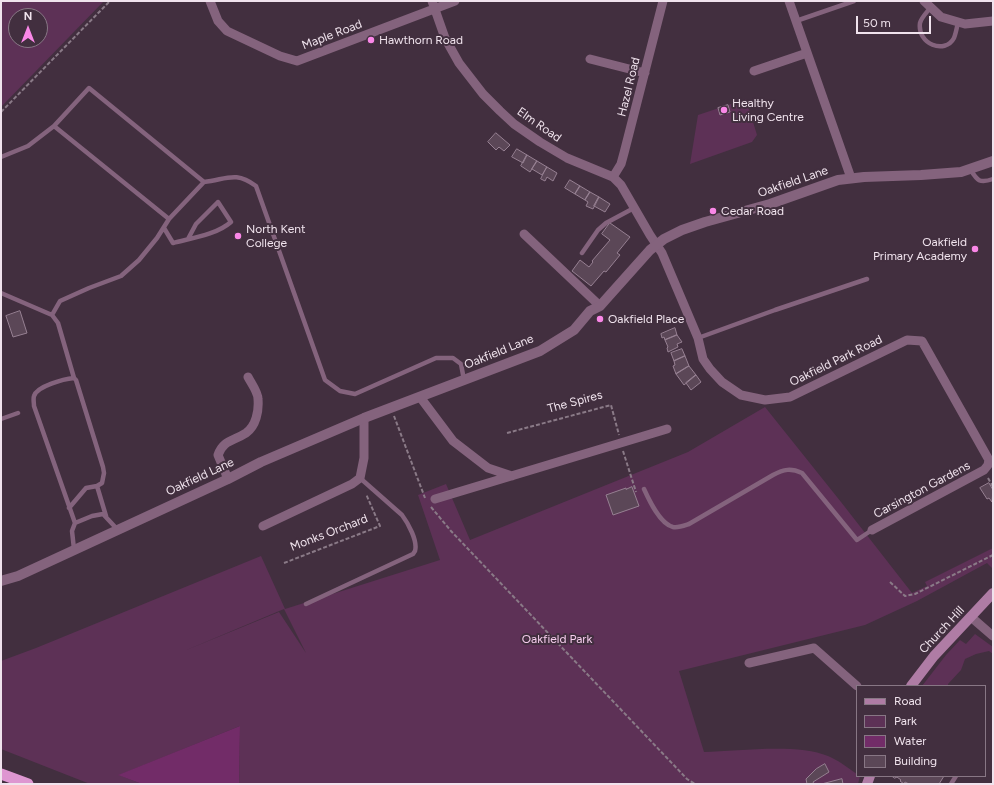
<!DOCTYPE html>
<style>
body{margin:0}
#map{position:relative;width:994px;height:785px;overflow:hidden;background:#422f3f;font-family:Figtree,sans-serif}
canvas{display:block}
.frame{position:absolute;inset:0;border:2px solid #f0e3ed;pointer-events:none}
.legend{position:absolute;left:856px;top:685px;width:130px;height:92px;box-sizing:border-box;background:#422f3f;border:1px solid #887785;margin:0;padding:5px 7px;list-style:none;font-size:12px;color:#f0e3ed}
.legend li{display:flex;align-items:center;gap:8px;height:20px}
.legend b{width:20px;border:1px solid #887785}
.north{position:absolute;left:8px;top:8px;width:40px;height:40px;box-sizing:border-box;background:#422f3f;border:1px solid #887785;border-radius:50%;rotate:0deg;font-size:11px;font-weight:700;line-height:16px;text-align:center;color:#f0e3ed}
.north::after{content:'';display:block;margin:auto;width:14px;height:18px;background:#fa87e7;clip-path:polygon(50% 0,100% 100%,50% 72%,0 100%)}
.scale{position:absolute;left:856px;top:16px;width:75px;height:18px;box-sizing:border-box;border:2px solid #f0e3ed;border-top:0;padding-left:5px;font-size:12px;line-height:14px;white-space:nowrap;color:#f0e3ed;-webkit-text-stroke:3px #422f3f;paint-order:stroke}
</style>
<div id="map">
<canvas width="994" height="785"></canvas>
<div class="frame"></div>
<ul class="legend">
<li><b style="height:5px;background:#af7ca5"></b>Road</li>
<li><b style="height:11px;background:#5d3156"></b>Park</li>
<li><b style="height:11px;background:#722c68"></b>Water</li>
<li><b style="height:11px;background:#5b4757"></b>Building</li>
</ul>
<div class="north">N</div>
<div class="scale">50 m</div>
</div>
<script>
const c = document.querySelector('canvas').getContext('2d');
c.lineJoin = 'round';
function fillPath(path, color) {
  c.fillStyle = color;
  c.fill(path, 'evenodd');
}
function stroke(path, color, width, dash) {
  c.strokeStyle = color;
  c.lineWidth = width;
  c.lineCap = dash ? 'butt' : 'round';
  c.setLineDash(dash || []);
  c.stroke(path);
}
function drawText(font, color, halo, rows, align = 'center') {
  c.font = font + ' Figtree,sans-serif';
  c.lineWidth = 4;
  c.setLineDash([]);
  c.textBaseline = 'middle';
  c.strokeStyle = halo;
  c.fillStyle = color;
  for (const [text, x, y, turn = 0] of rows) {
    c.save();
    c.translate(x, y);
    c.rotate((+turn || 0) * Math.PI / 180);
    c.textAlign = isNaN(turn) ? turn : align;
    if (halo) c.strokeText(text, 0, 0);
    c.fillText(text, 0, 0);
    c.restore();
  }
}
fillPath(new Path2D(`
 M1 1H104L1 107ZM16 16H40V40H16Z
 M746 99 757 135 752 142 690 164 698 115Z
 M765 407 841 502 912 593 927 586 925 582 993 548V569L987 563 917 601 865 625 679 671 704 752C738 751 798 743 828 756 838 760 848 768 857 774V776H860L858 784H843L842 780 822 784H814L813 782 829 772 825 764 816 769 807 784H239L240 726 119 775 142 784H90L1 749V661L36 648 261 556 285 609 440 560 418 495 446 484 470 540 688 452ZM284 609 306 653 279 612 184 651Z
 M975 634 993 647V654L989 651 976 654 965 659 961 670 948 684V686H922L946 655 960 640 966 644Z`), '#5d3156');
fillPath(new Path2D(`
 M240 726 239 784H142L118 775Z`), '#722c68');
const building = new Path2D(`
 M728 105 730 112 720 115 718 108Z
 M496 133 510 145 504 151 499 147 496 150 488 142Z
 M517 149 527 155 523 163 512 157Z
 M527 155 537 161 530 172 521 166Z
 M537 161 547 167 542 175 532 169Z
 M547 167 557 173 553 181 547 177 545 181 541 179Z
 M570 180 580 186 575 194 565 188Z
 M580 186 590 192 585 200 575 194Z
 M590 192 599 197 593 209 586 206 588 202 585 200Z
 M599 197 610 204 605 212 594 206Z
 M610 223 630 237 617 253 620 255 606 272 604 271 591 286 572 271 580 260 589 267 593 262 592 261 610 240 602 234Z
 M20 311 27 333 13 337 6 316Z
 M675 328 677 335 665 340 664 337 662 338 661 334Z
 M677 335 682 342 677 344 678 347 668 352 667 348 668 347 665 340Z
 M682 349 685 356 674 361 671 353Z
 M685 356 689 366 676 374 673 366 675 365 674 361Z
 M689 366 696 375 684 385 676 374Z
 M696 375 701 382 691 390 686 383Z
 M989 483 993 490 992 502 989 498 987 499 980 488Z
 M632 487 639 506 613 515 606 495 626 488V489Z
 M825 764 829 772 813 782 814 784H807L806 779 816 769Z
 M892 776H944L939 784H909L905 782 904 784 900 781 901 780 897 777 895 778Z
 M842 779 843 784H822Z`);
fillPath(building, '#5b4757');
stroke(building, '#968092', 1);
stroke(new Path2D(`
 M1 112 110 1
 M394 416 425 498
 M507 433 611 405 619 435
 M623 451 636 492
 M988 478 993 487
 M431 507 451 531 687 779 695 784
 M284 563 380 526 366 494
 M890 582 905 596 915 594 993 555`), '#8a7a87', 2, [4, 2]);
stroke(new Path2D(`
 M931 7C927 12 921 18 920 23 917 44 945 55 954 38 956 33 957 27 958 22
 M796 21 854 1
 M1 157 28 146 54 126
 M970 169C977 180 979 184 993 179
 M169 219 54 126 89 88 204 182C228 179 235 171 256 186L325 380 340 391 355 394 436 358H453L461 364 464 380
 M164 228 173 243C192 238 216 235 231 222L218 202 196 224 188 239
 M582 253 598 230 606 223 634 208
 M1 293 52 315 58 323 74 378
 M52 315 60 301 89 288 121 276 139 260 157 238 169 219 204 182
 M698 338 775 310 867 279
 M1 419 18 413
 M644 489C649 500 660 524 673 527 678 528 683 526 689 524L773 475C784 469 791 468 802 473L857 540 872 530
 M69 508 86 488 97 486
 M75 523 34 406C34 403 33 399 34 396 37 386 64 379 74 378L76 380 103 467 104 473 102 483 97 486 106 516
 M74 549 72 531 75 523 92 516 103 514 117 529
 M306 604 413 554 415 551C418 541 408 523 402 515L360 478
 M951 784 956 776`), '#84637d', 4.5);
stroke(new Path2D(`
 M210 1 218 21 227 31 280 56 297 61 455 1
 M432 1 445 38 459 63 483 94 500 111 514 124 540 142 567 158 613 177 621 185 650 235 662 253 698 338 703 359 710 369 722 382 741 395 765 400 790 397 907 340 922 341 989 460 988 465 984 470 872 530
 M789 1 851 178
 M924 1 941 17 965 24 993 21
 M590 59 645 73
 M754 71 807 53
 M613 177 621 164 624 153 663 1
 M524 234 600 306
 M420 397 453 441 488 468 512 476
 M228 479 218 455C223 440 234 441 246 433 256 426 259 411 258 399 258 392 251 383 248 377
 M435 499 667 429
 M263 526 352 484 360 478 364 458V418
 M971 617 993 636
 M749 663 814 648 857 686`), '#84637d', 9);
stroke(new Path2D(`
 M1 581 18 576 228 479 261 462 364 418 540 351 574 330 590 311 600 306 608 297 650 250 664 239 682 230 705 222 770 204 838 180 864 177 921 175 961 172 993 161`), '#84637d', 10);
stroke(new Path2D(`
 M911 686 934 656 993 593
 M867 784 870 776`), '#af7ca5', 10);
stroke(new Path2D(`
 M1 774 28 784`), '#de96d1', 11);
for (const [x, y, r, color] of [
 [371,40,4,"#fa87e7"],
 [724,110,4,"#fa87e7"],
 [713,211,4,"#fa87e7"],
 [238,236,4,"#fa87e7"],
 [975,249,4,"#fa87e7"],
 [600,319,4,"#fa87e7"]
]) {
  const dot = new Path2D();
  dot.arc(x, y, r, 0, 2 * Math.PI);
  c.fillStyle = color;
  c.fill(dot);
  stroke(dot, '#422f3f', 1.5);
}
drawText('12px', '#f0e3ed', '#422f3f', [
 ["Maple Road",332,35,-21],
 ["Hazel Road",629,87,-76],
 ["Elm Road",539,125,35],
 ["Oakfield Lane",793,182,-19],
 ["Oakfield Lane",499,352,-22],
 ["Oakfield Park Road",836,361,-26],
 ["The Spires",575,402,-15],
 ["Oakfield Lane",200,477,-25],
 ["Carsington Gardens",922,490,-28],
 ["Monks Orchard",329,533,-21],
 ["Church Hill",942,630,-47]
]);
drawText('12px', '#f0e3ed', '#422f3f', [
 ["Hawthorn Road",379,40],
 ["Healthy",732,103],
 ["Living Centre",732,117],
 ["Cedar Road",721,211],
 ["North Kent",246,229],
 ["College",246,243],
 ["Oakfield",967,242,"right"],
 ["Primary Academy",967,256,"right"],
 ["Oakfield Place",608,319]
], 'left');
drawText('12px', '#f6cded', '#422f3f', [
 ["Oakfield Park",557,639]
]);
</script>
